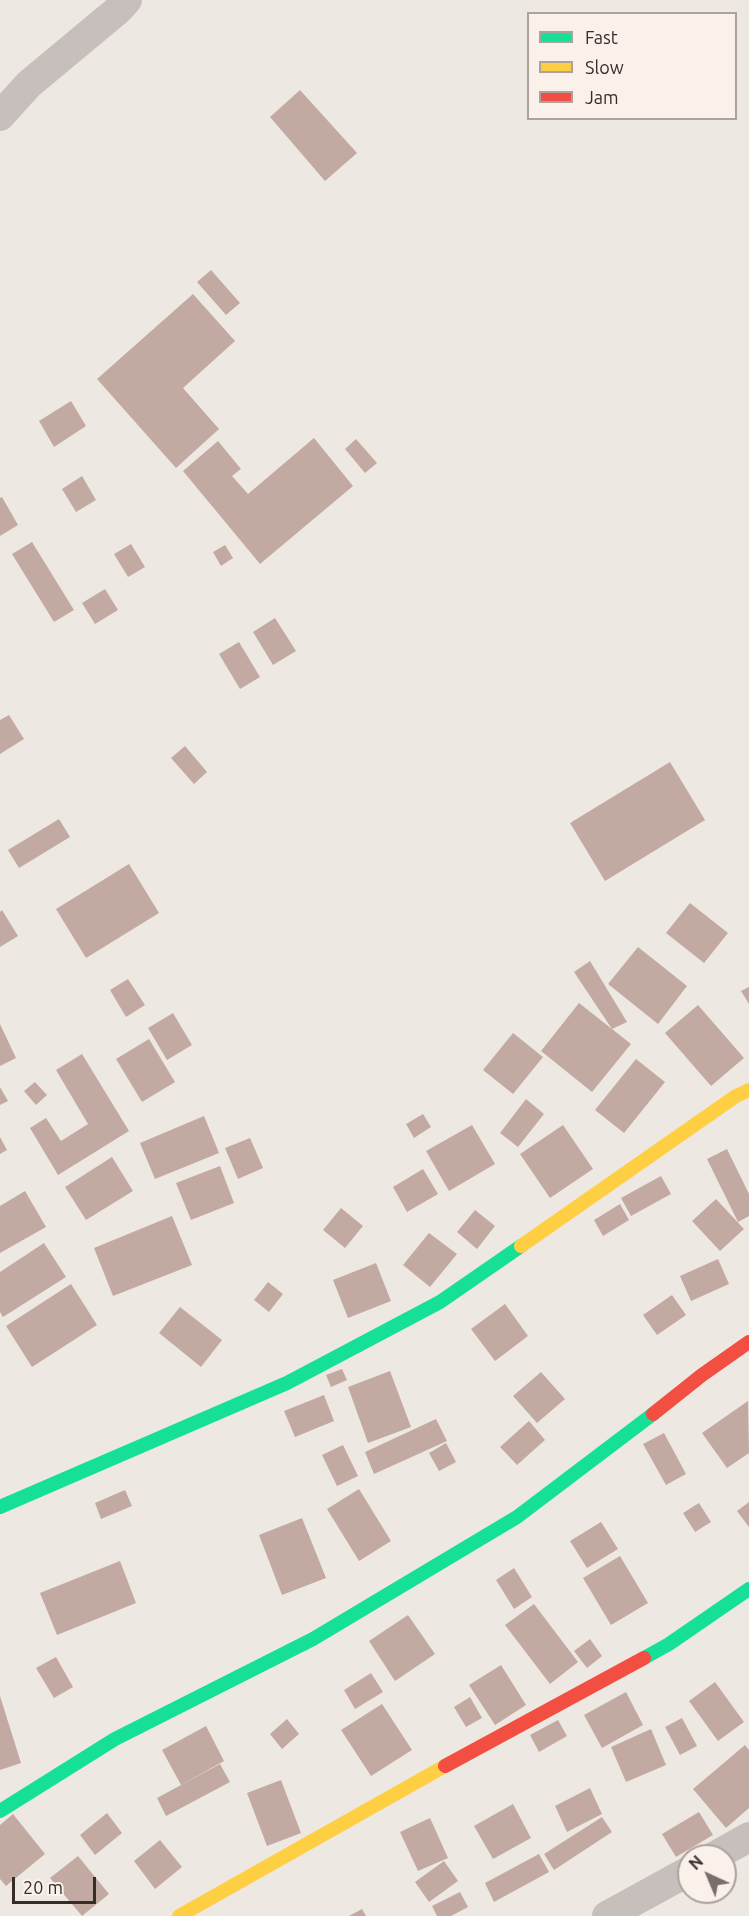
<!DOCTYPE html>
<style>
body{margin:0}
#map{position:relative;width:749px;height:1916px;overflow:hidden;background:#eee8e2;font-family:Ubuntu,sans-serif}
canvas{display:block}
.legend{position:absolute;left:527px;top:12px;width:210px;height:108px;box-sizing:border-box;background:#faf1ea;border:2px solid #aca29d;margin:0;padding:8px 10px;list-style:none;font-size:18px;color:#382c29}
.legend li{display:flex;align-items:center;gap:12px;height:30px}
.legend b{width:30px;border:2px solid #aca29d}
.north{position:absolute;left:677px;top:1844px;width:60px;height:60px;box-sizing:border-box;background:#faf1ea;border:2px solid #aca29d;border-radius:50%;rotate:316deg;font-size:16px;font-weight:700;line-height:24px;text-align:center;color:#382c29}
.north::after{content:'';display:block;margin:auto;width:21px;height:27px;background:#786e6a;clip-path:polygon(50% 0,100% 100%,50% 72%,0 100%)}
.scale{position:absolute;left:12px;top:1877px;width:84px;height:27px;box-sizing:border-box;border:3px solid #382c29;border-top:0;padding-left:8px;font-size:18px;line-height:21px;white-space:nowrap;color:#382c29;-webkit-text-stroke:4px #faf1ea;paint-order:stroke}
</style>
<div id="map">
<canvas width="749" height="1916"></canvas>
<ul class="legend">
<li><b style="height:8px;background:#16e098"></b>Fast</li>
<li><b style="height:8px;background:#ffcf43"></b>Slow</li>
<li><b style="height:8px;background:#f24e42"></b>Jam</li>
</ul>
<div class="north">N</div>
<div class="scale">20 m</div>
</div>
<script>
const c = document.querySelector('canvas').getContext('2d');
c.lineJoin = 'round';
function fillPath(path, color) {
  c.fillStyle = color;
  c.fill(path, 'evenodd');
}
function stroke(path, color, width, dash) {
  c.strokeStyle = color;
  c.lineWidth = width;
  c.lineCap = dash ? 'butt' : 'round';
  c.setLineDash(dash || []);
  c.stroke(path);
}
fillPath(new Path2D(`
 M300 90 357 153 325 181 270 117Z
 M211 270 240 303 226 315 197 282Z
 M193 294 235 341 183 388 219 429 176 468 97 379Z
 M71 401 86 426 54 447 39 421Z
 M314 438 353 486 260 564 183 471 218 441 241 469 232 476 248 494Z
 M356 439 377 463 365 473 345 449Z
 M82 476 96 500 76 512 62 489Z
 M2 497 18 525 0 536V498Z
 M32 542 74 610 54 622 12 554Z
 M131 544 145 567 128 577 114 554Z
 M225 545 233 558 221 566 213 552Z
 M105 589 118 610 95 624 82 603Z
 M275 618 296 651 273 665 253 632Z
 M239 642 260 677 240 689 219 654Z
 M9 715 24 739 0 754V720Z
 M185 746 207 772 194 784 171 758Z
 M670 762 705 820 605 881 570 823Z
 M59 819 70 837 19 868 8 850Z
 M129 864 159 913 86 958 56 909Z
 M690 903 728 933 704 963 666 933Z
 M2 910 18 936 0 947V912Z
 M638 947 687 986 658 1024 608 984Z
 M590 961 627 1022 612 1029 631 1044 592 1092 541 1051 579 1003 612 1029 574 972Z
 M128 979 145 1005 126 1017 110 990Z
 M749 987V1004L741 991Z
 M698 1005 744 1058 711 1086 665 1033Z
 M173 1013 192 1045 167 1060 148 1028Z
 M0 1024 16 1058 0 1066Z
 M513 1033 543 1057 513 1094 483 1070Z
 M149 1039 175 1082 142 1102 116 1059Z
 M82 1054 129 1131 58 1175 30 1128 46 1118 61 1141 88 1124 56 1070Z
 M636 1059 665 1082 624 1133 595 1110Z
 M35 1082 47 1095 36 1105 24 1091Z
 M0 1087 8 1101 0 1105Z
 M526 1099 544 1114 518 1147 500 1133Z
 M423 1114 431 1127 414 1138 406 1124Z
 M204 1116 219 1153 155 1179 140 1143Z
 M472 1125 495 1164 449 1191 426 1151Z
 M563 1125 593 1169 550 1198 520 1154Z
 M0 1137 7 1150 0 1154Z
 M250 1138 263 1168 238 1179 225 1148Z
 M727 1149 749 1194V1216L738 1222 707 1159Z
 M112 1157 133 1191 86 1220 65 1187Z
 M220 1166 234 1203 191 1220 176 1183Z
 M423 1169 438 1194 407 1212 393 1187Z
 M661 1176 671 1194 631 1216 621 1198Z
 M25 1191 46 1227 0 1253V1206Z
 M716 1199 744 1229 720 1251 692 1221Z
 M620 1204 629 1220 603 1236 594 1220Z
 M341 1208 363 1226 345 1248 323 1230Z
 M475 1210 495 1226 477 1249 457 1232Z
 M172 1216 192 1265 113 1296 94 1248Z
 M429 1233 457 1254 430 1287 403 1265Z
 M44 1243 66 1277 3 1317 0 1312V1272Z
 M718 1259 729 1284 691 1301 680 1276Z
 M376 1263 391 1301 348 1318 333 1280Z
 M268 1282 283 1294 269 1312 254 1300Z
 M71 1284 97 1325 32 1367 6 1326Z
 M672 1295 686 1315 657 1335 643 1315Z
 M505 1304 528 1336 495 1361 471 1329Z
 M180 1307 222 1340 201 1367 159 1333Z
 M342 1369 347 1380 331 1387 326 1375Z
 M390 1371 411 1427 368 1443 348 1387Z
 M541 1372 565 1399 537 1423 513 1396Z
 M324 1395 334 1421 295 1437 284 1411Z
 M748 1401 749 1453 727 1468 702 1433Z
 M436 1419 447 1441 374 1474 365 1452Z
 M529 1421 545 1440 517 1465 500 1447Z
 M664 1433 686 1474 666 1485 643 1444Z
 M446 1443 456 1462 439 1471 429 1453Z
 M343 1445 358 1476 337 1486 322 1455Z
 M359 1489 391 1541 359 1561 327 1509Z
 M125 1490 132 1506 101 1519 95 1503Z
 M749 1502V1527L737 1511Z
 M699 1503 711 1522 695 1532 683 1513Z
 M302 1518 326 1578 282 1595 259 1535Z
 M601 1522 618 1549 587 1568 570 1541Z
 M620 1556 648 1603 611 1625 583 1578Z
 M120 1561 136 1603 57 1635 40 1593Z
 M514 1568 532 1597 514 1609 496 1580Z
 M534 1604 578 1662 550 1684 505 1625Z
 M408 1615 435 1654 395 1681 369 1641Z
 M590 1639 602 1656 587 1668 574 1651Z
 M56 1657 73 1687 54 1698 36 1668Z
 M501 1665 526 1705 495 1725 469 1685Z
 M371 1673 383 1692 355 1709 344 1690Z
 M715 1682 744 1722 718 1741 689 1701Z
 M626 1692 643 1725 602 1748 584 1715Z
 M0 1696 21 1763 0 1770Z
 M470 1697 482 1718 466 1727 454 1707Z
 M382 1704 412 1750 371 1776 341 1730Z
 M682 1718 697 1746 680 1755 665 1727Z
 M287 1719 299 1734 282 1749 270 1734Z
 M558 1720 567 1736 539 1752 530 1735Z
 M206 1726 224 1761 181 1785 162 1750Z
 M651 1729 666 1765 626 1782 611 1747Z
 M745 1745 749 1750V1808L726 1828 693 1789Z
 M220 1764 230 1782 166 1816 157 1798Z
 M281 1780 301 1833 267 1846 247 1793Z
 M590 1788 602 1814 567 1832 555 1806Z
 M513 1804 531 1838 493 1859 474 1826Z
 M699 1812 713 1835 676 1857 662 1834Z
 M107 1813 122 1833 95 1855 80 1835Z
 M13 1814 45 1854 6 1886 0 1879V1825Z
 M602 1817 612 1832 554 1870 544 1854Z
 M430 1818 448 1858 418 1871 400 1832Z
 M160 1840 182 1867 155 1889 134 1861Z
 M539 1854 549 1872 494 1902 485 1883Z
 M78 1856 109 1894 82 1916 50 1878Z
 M444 1861 458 1881 429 1902 415 1882Z
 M460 1892 468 1907 451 1916H437L432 1906Z
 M362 1909 366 1916H349Z`), '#c2aaa3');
stroke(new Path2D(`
 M0 116 29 84 118 10 127 0
 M715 1856 749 1837
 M607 1916 689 1871`), '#c7bfbb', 30);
stroke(new Path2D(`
 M0 1507 287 1383 440 1302 521 1246
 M644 1658 669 1644 749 1589
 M0 1811 115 1739 313 1639 517 1517 653 1414`), '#16e098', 14);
stroke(new Path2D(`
 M521 1246 736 1096 749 1090
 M179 1916 445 1766`), '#ffcf43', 14);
stroke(new Path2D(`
 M653 1414 702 1375 749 1342
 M445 1766 644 1658`), '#f24e42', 14);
</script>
